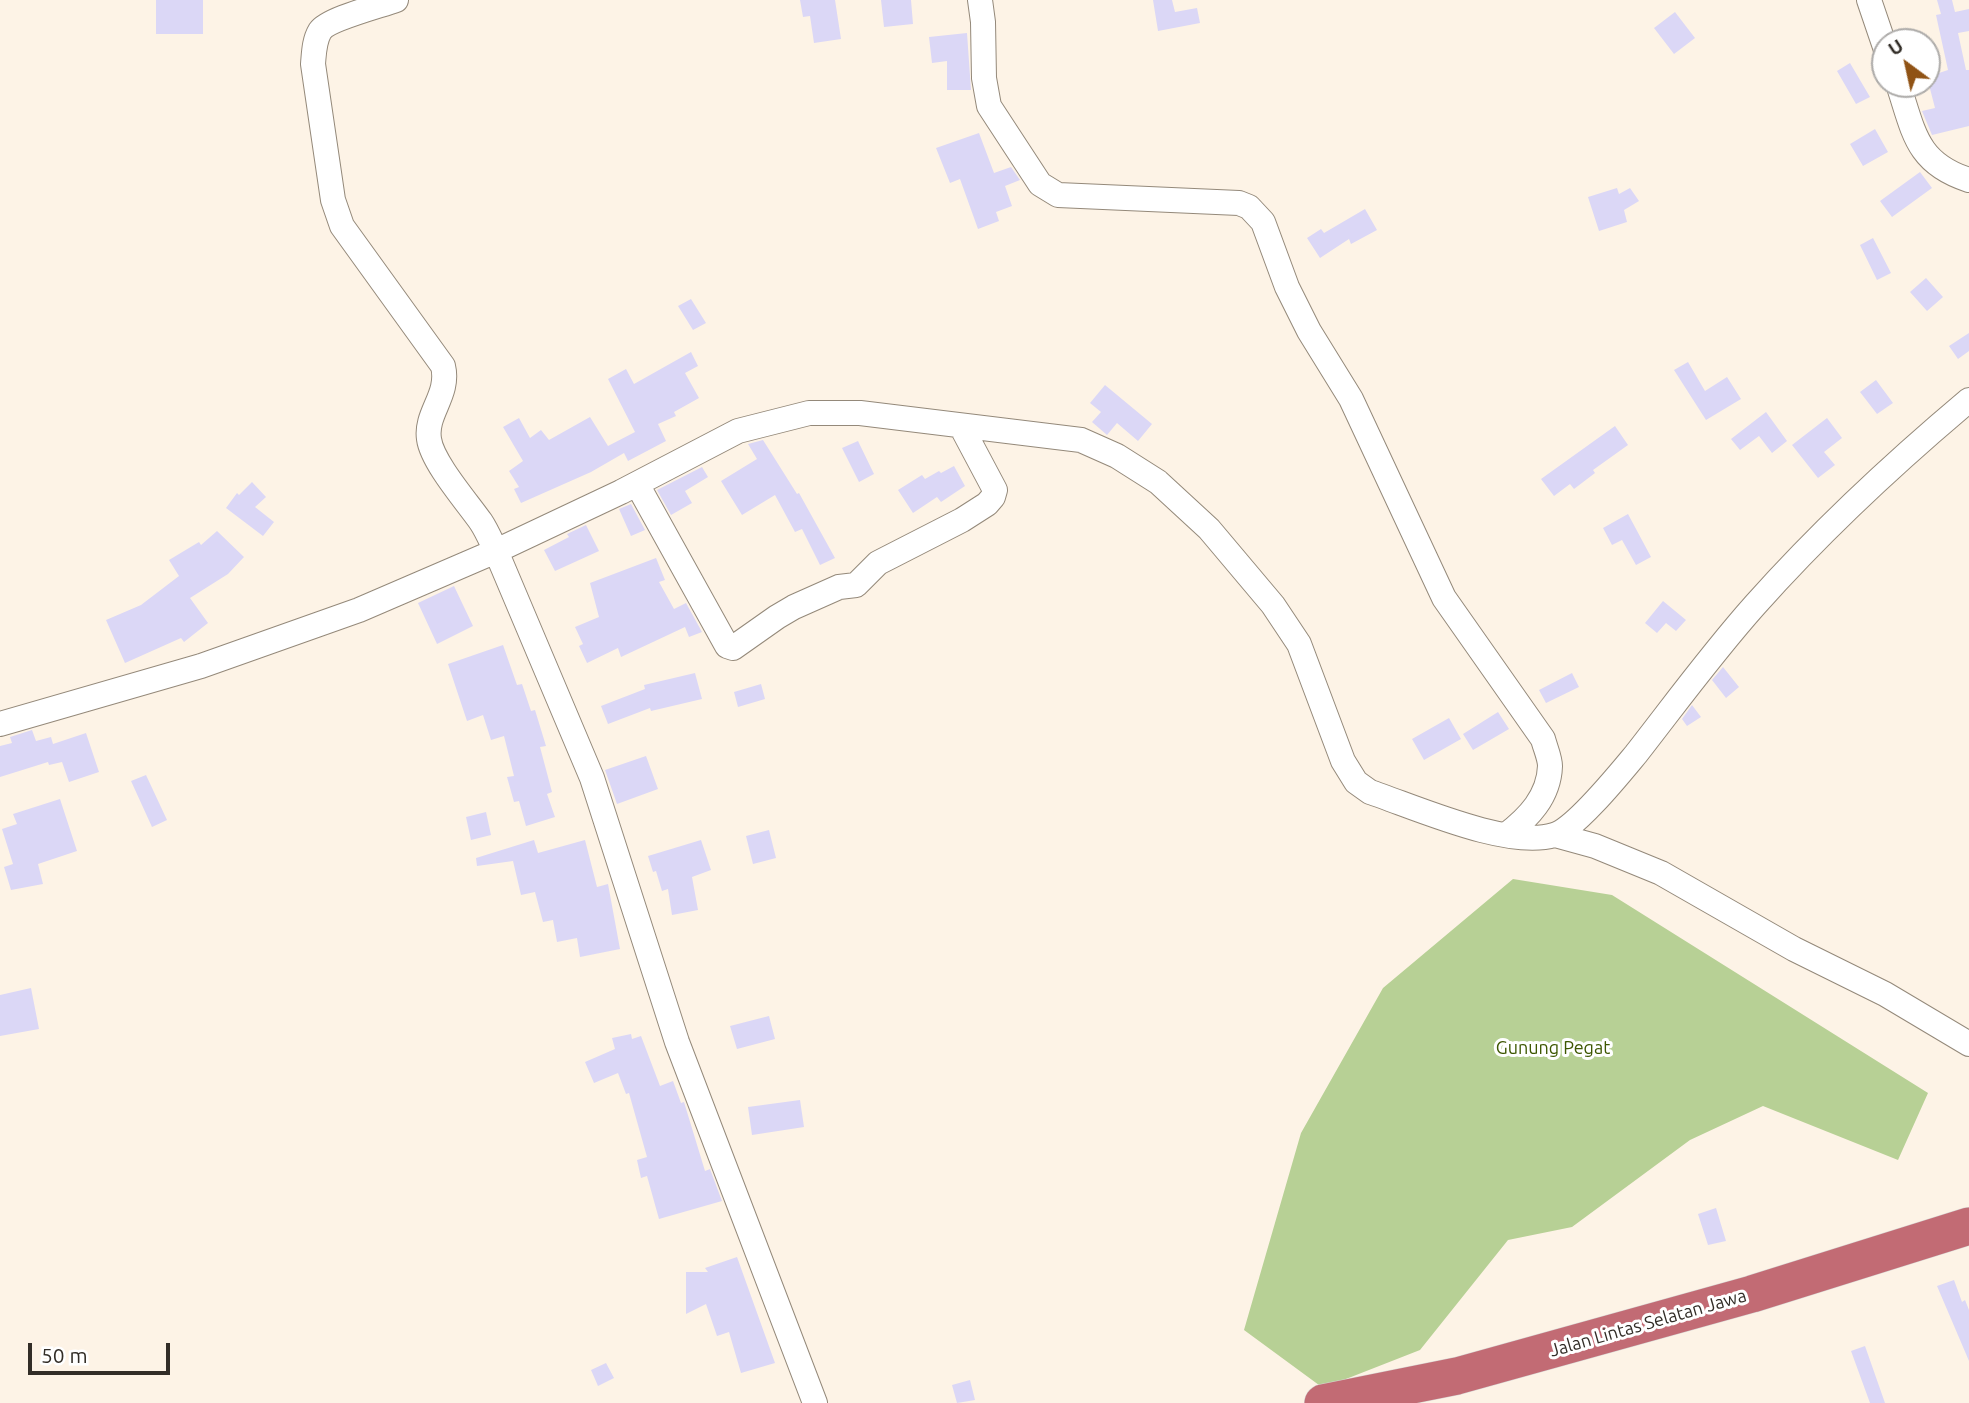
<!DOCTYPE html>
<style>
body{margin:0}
#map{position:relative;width:1969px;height:1403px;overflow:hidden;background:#fdf3e6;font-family:Ubuntu,sans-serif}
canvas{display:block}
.north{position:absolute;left:1871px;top:28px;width:70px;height:70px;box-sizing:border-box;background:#fff;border:2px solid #adaba9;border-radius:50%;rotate:327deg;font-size:19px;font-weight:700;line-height:28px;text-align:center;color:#322d27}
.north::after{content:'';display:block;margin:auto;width:24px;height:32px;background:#905315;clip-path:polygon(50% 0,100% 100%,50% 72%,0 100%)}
.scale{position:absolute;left:28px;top:1343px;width:142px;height:32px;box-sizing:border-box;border:4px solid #322d27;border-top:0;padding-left:9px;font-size:21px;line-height:24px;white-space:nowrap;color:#322d27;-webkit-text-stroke:5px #fff;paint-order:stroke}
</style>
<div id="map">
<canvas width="1969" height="1403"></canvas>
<div class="north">U</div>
<div class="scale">50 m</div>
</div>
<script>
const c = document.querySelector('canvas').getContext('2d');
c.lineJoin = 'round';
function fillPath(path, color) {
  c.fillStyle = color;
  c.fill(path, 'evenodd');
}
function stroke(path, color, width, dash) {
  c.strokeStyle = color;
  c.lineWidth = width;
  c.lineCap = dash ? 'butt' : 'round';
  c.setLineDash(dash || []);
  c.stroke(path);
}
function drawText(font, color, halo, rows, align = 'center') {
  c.font = font + ' Ubuntu,sans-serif';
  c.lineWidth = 6;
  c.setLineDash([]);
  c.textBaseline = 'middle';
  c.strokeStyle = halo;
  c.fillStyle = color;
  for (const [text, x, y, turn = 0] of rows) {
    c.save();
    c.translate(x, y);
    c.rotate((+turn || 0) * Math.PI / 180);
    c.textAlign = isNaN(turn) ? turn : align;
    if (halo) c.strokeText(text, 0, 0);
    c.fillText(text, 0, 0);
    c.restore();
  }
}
fillPath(new Path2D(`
 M1513 879 1612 895 1928 1093 1898 1160 1763 1106 1690 1140 1572 1227 1508 1240 1420 1350 1323 1388 1244 1330 1301 1133 1383 988Z`), '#b7d095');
fillPath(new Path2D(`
 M156 0H203V34H156Z
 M800 0H835L841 39 814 43 810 16 803 17Z
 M881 0H911L913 24 884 27Z
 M1153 0H1172L1175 12 1197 8 1200 23 1158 31Z
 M1937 0H1952L1955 12 1969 9V31L1958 33 1966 70H1969V126L1932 135 1922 111 1935 108 1927 77 1948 70 1936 15 1941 14Z
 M1675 12 1695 38 1674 54 1654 28Z
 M967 33 971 90H947V61L932 63 929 37Z
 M1850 63 1870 97 1856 104 1837 71Z
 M1875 129 1888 152 1863 166 1850 144Z
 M979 133 994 173 1011 167 1020 180 1005 186 1012 206 996 212 999 221 978 229 960 179 950 183 936 148Z
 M1920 172 1932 188 1892 217 1880 201Z
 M1617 188 1619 194 1630 188 1639 201 1624 210 1627 222 1599 231 1588 197Z
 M1365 209 1377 230 1351 244 1349 239 1320 258 1307 238 1321 229 1324 233Z
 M1873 238 1891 273 1877 280 1860 245Z
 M1926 278 1943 297 1927 311 1910 292Z
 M691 299 706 323 693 330 678 306Z
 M1969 333V351L1958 359 1949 346Z
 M691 352 698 366 685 373 699 398 674 412 676 416 658 424 666 441 628 461 624 453 591 472 521 503 514 489 519 487 509 471 523 461 503 427 519 418 530 438 541 430 549 440 590 417 608 446 635 432 608 379 626 369 634 384Z
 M1688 362 1705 391 1727 377 1741 399 1706 420 1674 370Z
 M1876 380 1893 403 1877 414 1860 392Z
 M1105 385 1152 424 1138 441 1117 423 1107 435 1092 422 1101 412 1090 403Z
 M1766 412 1787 441 1772 453 1759 436 1740 450 1731 439Z
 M1827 418 1842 438 1824 452 1835 465 1818 478 1792 445Z
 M1615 426 1628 445 1593 470 1595 473 1574 489 1570 484 1554 496 1541 479Z
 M763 440 797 494 799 493 835 558 820 565 802 529 795 532 775 495 742 515 721 481 757 459 748 444Z
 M858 441 874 474 859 482 842 448Z
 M954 466 965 486 941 502 937 497 913 513 898 490 922 475 925 479 939 471 941 473Z
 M702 467 708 477 685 491 692 503 671 515 657 490Z
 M252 482 266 497 255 507 274 522 263 536 226 508 237 493 239 495Z
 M631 504 645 530 631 536 619 509Z
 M1628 514 1651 557 1636 565 1622 540 1612 545 1603 528Z
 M586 525 599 551 555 571 544 550 569 537 567 534Z
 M217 531 244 557 228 574 190 598 208 623 184 642 181 638 125 663 106 620 141 605 179 576 169 560 199 542 201 545Z
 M656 558 665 580 659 582 674 609 686 603 702 632 689 637 685 627 621 657 618 648 587 663 579 646 583 644 575 627 599 617 590 583Z
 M454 586 473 626 437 644 418 603Z
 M1663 601 1686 620 1676 631 1666 623 1657 633 1645 623Z
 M503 645 517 685 522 684 531 711 535 710 546 746 540 747 552 792 547 794 555 817 526 826 519 801 514 802 507 777 514 776 504 736 491 740 483 715 467 721 448 664Z
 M1723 667 1739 687 1726 698 1712 680Z
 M695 673 702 699 651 711 650 708 608 724 601 706 645 689 644 685Z
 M1572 673 1579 687 1546 703 1539 690Z
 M761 684 765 699 738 707 734 692Z
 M1692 705 1701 717 1687 726 1682 719Z
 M1498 712 1509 729 1473 750 1463 734Z
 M1449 718 1461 739 1424 760 1412 739Z
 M32 730 36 741 51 737 53 744 86 733 99 772 69 782 62 762 49 765 48 762 0 777V746L12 743 10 737Z
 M646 756 658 789 617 804 605 770Z
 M146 775 167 820 152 827 131 781Z
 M60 799 77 851 38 864 43 884 11 890 4 867 13 864 2 829 17 824 13 814Z
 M486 812 491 835 471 840 466 817Z
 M769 830 776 858 753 864 746 836Z
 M534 840 538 853 585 840 597 887 608 884 620 949 580 957 577 938 557 942 553 920 543 922 535 892 521 895 513 861 477 866 476 858Z
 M701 840 711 870 692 877 698 910 672 915 668 889 662 891 656 871 653 872 648 856Z
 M31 988 39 1029 0 1036V995Z
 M769 1016 775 1039 737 1049 730 1026Z
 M631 1034 632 1039 641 1036 660 1086 673 1081 681 1103 684 1102 705 1171 710 1169 722 1201 659 1219 647 1176 641 1178 637 1160 647 1157 629 1093 626 1094 618 1073 594 1083 585 1062 615 1049 612 1038Z
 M800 1100 804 1127 752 1135 748 1107Z
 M1716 1208 1726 1241 1708 1245 1698 1214Z
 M737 1257 775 1363 741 1373 729 1332 717 1336 706 1304 686 1314V1272H708L705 1268Z
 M1954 1280 1962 1302 1965 1300 1969 1310V1361L1937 1286Z
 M1865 1346 1885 1403H1870L1851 1351Z
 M606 1363 614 1378 598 1386 591 1370Z
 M970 1380 975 1400 957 1403 952 1385Z`), '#dbd7f6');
const minor = new Path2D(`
 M396 0C380 6 328 19 320 31 314 41 314 53 313 64L333 200 342 226 443 366C450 395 425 413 429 439 432 462 467 502 481 522 487 531 491 541 496 551L592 778 677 1042 815 1403
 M980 0 983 22 984 78 989 106 1040 184 1058 195 1239 203 1249 207 1263 222 1287 287 1309 331 1351 399 1444 598 1543 739C1545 747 1550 758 1550 766 1549 797 1528 818 1506 835
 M1869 0 1885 47
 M1898 84C1914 132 1916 163 1969 180
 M637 484 727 646 733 648 777 617 794 607 839 587 856 585 878 563 962 520 987 504 993 497 995 490 961 426
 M0 724 201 666 359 610 496 551 621 492 738 431 809 413H860L1081 440 1117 456 1158 482 1209 529 1273 605 1299 644 1343 761 1356 782 1370 792C1415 807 1508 849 1554 835 1575 829 1621 772 1636 754 1675 704 1713 652 1755 605 1821 531 1894 463 1969 400
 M1555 835 1595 846 1661 873 1794 949 1885 994 1969 1044`);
const highway = new Path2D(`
 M1323 1403 1457 1376 1752 1294 1969 1226`);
stroke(minor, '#94897a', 26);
stroke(highway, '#d6d5d4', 38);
stroke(minor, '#fff', 24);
stroke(highway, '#c26b74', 37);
drawText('18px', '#3d5700', '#fff', [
 ["Gunung Pegat",1553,1048]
]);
drawText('18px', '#322d27', '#fff', [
 ["Jalan Lintas Selatan Jawa",1648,1323,-16]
]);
</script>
